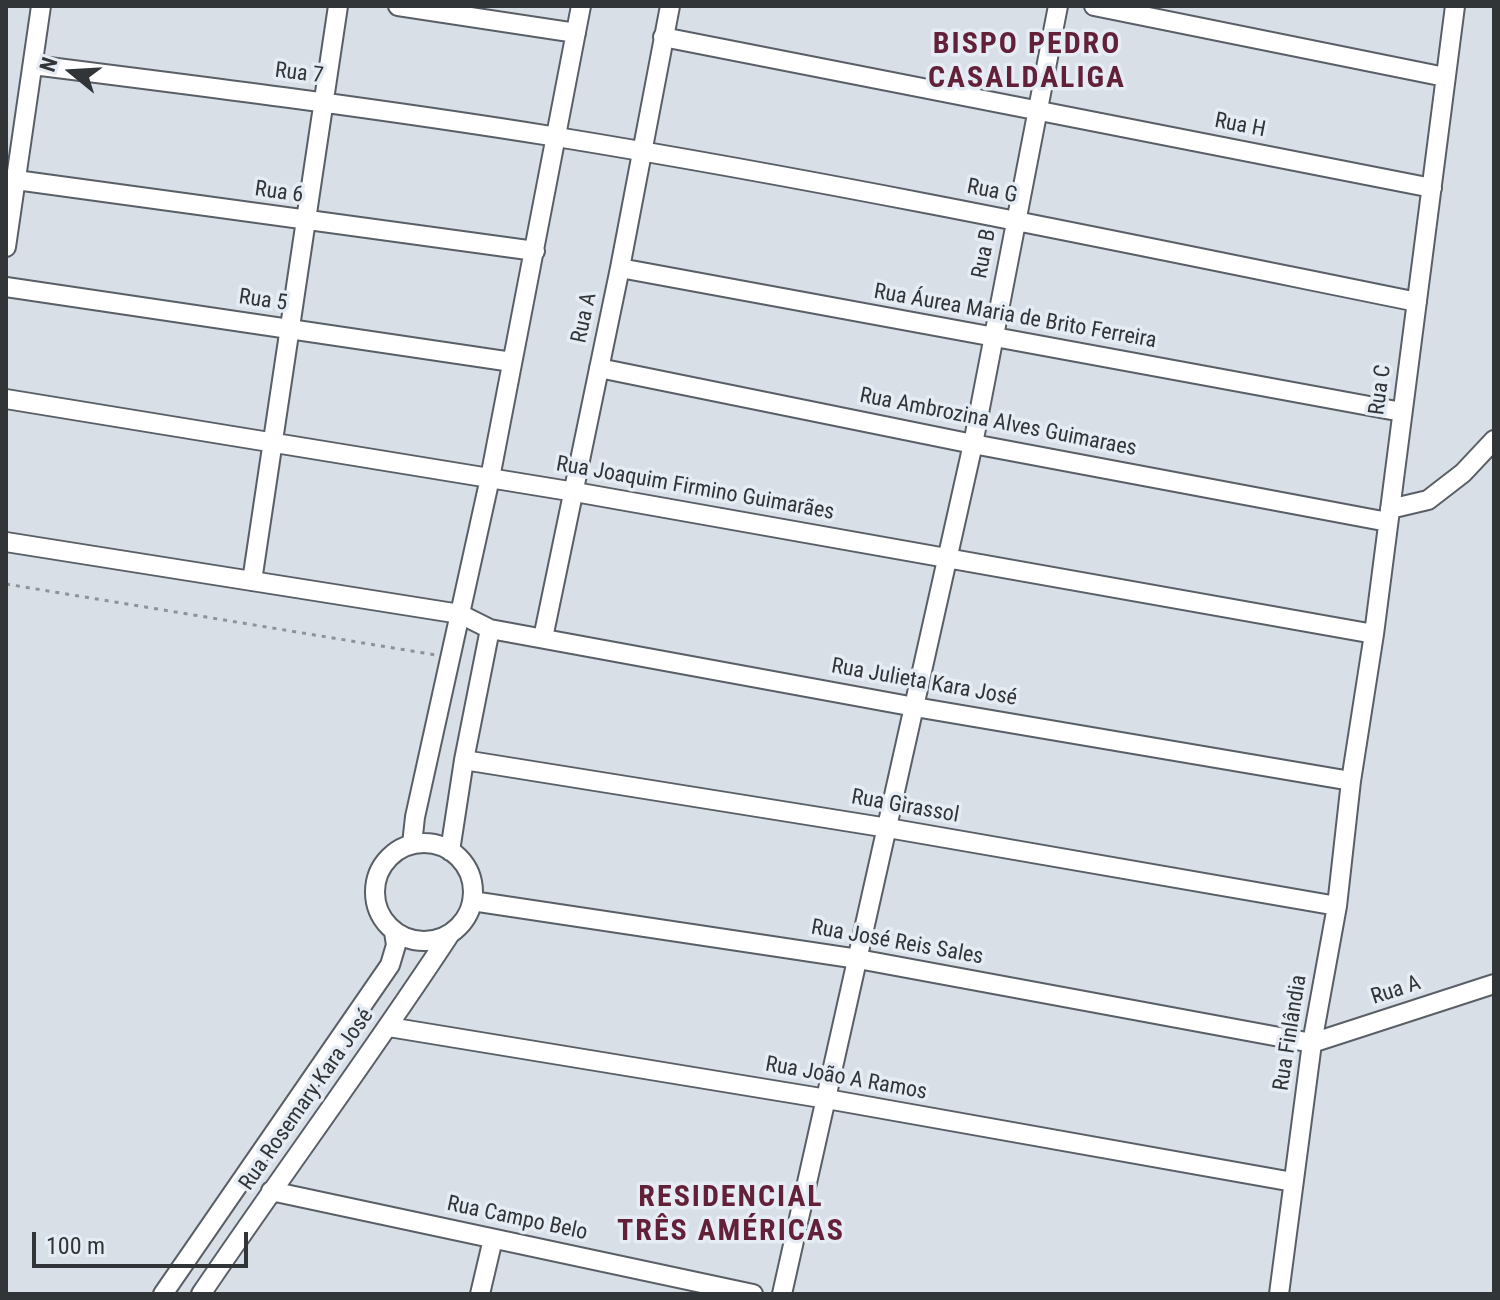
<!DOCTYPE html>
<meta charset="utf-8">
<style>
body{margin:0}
#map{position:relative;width:1500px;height:1300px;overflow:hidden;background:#d8dfe7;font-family:"Roboto Condensed",sans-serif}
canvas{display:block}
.frame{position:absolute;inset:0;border:8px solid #323538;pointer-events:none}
.north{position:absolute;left:32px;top:32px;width:80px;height:80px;-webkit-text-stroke:6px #e5ecf4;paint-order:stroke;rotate:288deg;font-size:22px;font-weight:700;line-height:32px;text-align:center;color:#323538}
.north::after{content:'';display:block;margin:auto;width:28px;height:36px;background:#323538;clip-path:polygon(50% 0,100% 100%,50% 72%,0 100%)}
.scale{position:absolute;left:32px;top:1232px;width:216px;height:36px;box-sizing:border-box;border:4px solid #323538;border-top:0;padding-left:10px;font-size:24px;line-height:28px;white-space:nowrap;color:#323538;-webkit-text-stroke:6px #e5ecf4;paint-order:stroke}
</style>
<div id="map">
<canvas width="1500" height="1300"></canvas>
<div class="frame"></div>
<div class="north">N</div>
<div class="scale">100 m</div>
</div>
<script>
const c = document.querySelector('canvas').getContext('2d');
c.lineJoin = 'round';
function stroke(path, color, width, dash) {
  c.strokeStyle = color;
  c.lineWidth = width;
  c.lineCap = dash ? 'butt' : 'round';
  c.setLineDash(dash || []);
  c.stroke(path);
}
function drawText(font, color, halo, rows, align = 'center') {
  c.font = font + ' "Roboto Condensed",sans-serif';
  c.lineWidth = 7;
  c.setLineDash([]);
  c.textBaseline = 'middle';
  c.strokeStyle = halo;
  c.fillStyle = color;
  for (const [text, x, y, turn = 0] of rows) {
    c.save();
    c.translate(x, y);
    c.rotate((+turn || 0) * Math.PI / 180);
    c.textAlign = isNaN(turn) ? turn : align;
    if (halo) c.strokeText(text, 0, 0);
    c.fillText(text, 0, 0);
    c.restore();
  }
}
const minor = new Path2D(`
 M398 6 576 33
 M1094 6 1445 77
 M663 37 1432 188
 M33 65C208 87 383 109 557 137 845 184 1131 244 1417 302
 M16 180 535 251
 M6 247 41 6
 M620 268 1402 412
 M6 287 512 362
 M599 368 973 444 1388 522
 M6 399 575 492 1374 634
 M1390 509 1428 500 1463 473 1494 440
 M6 542 460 614 490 629 915 707 1351 781
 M252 581 338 6
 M543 638 620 268 670 6
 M464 760 888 828 1337 906
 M375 892a49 49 0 1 1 98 0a49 49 0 1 1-98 0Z
 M412 844 415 817 490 478 581 6
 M450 851 464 760 490 629
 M472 901 858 959 1312 1043 1494 984
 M389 1027 827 1099 1293 1182
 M271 1191 753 1294
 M163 1294 390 965 396 945 394 932
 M201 1294C283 1173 370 1056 450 934
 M480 1294 493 1239
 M782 1294 973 444 1058 6
 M1279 1294 1312 1043 1337 906 1351 781 1374 634 1455 6`);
stroke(minor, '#595f66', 22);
stroke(new Path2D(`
 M6 584 436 655`), '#8d9398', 3, [4, 6]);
stroke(minor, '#fff', 18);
drawText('22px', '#323538', '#e5ecf4', [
 ["Rua 7",299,74,7],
 ["Rua H",1240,126,11],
 ["Rua G",992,192,11],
 ["Rua 6",279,193,8],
 ["Rua B",985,254,-79],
 ["Rua 5",263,301,8],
 ["Rua Áurea Maria de Brito Ferreira",1015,317,10],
 ["Rua A",585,318,-78],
 ["Rua C",1381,390,-82],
 ["Rua Ambrozina Alves Guimaraes",998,423,11],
 ["Rua Joaquim Firmino Guimarães",695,489,10],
 ["Rua Julieta Kara José",924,683,10],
 ["Rua Girassol",905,807,10],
 ["Rua José Reis Sales",897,943,10],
 ["Rua A",1396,991,-18],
 ["Rua Finlândia",1291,1033,-81],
 ["Rua João A Ramos",846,1079,10],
 ["Rua Rosemary Kara José",307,1100,-55],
 ["Rua Campo Belo",517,1219,12]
]);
c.letterSpacing = '2px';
drawText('bold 30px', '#632039', '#e5ecf4', [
 ["BISPO PEDRO",1027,45],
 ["CASALDALIGA",1027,79],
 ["RESIDENCIAL",731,1198],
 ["TRÊS AMÉRICAS",731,1232]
]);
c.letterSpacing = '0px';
</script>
